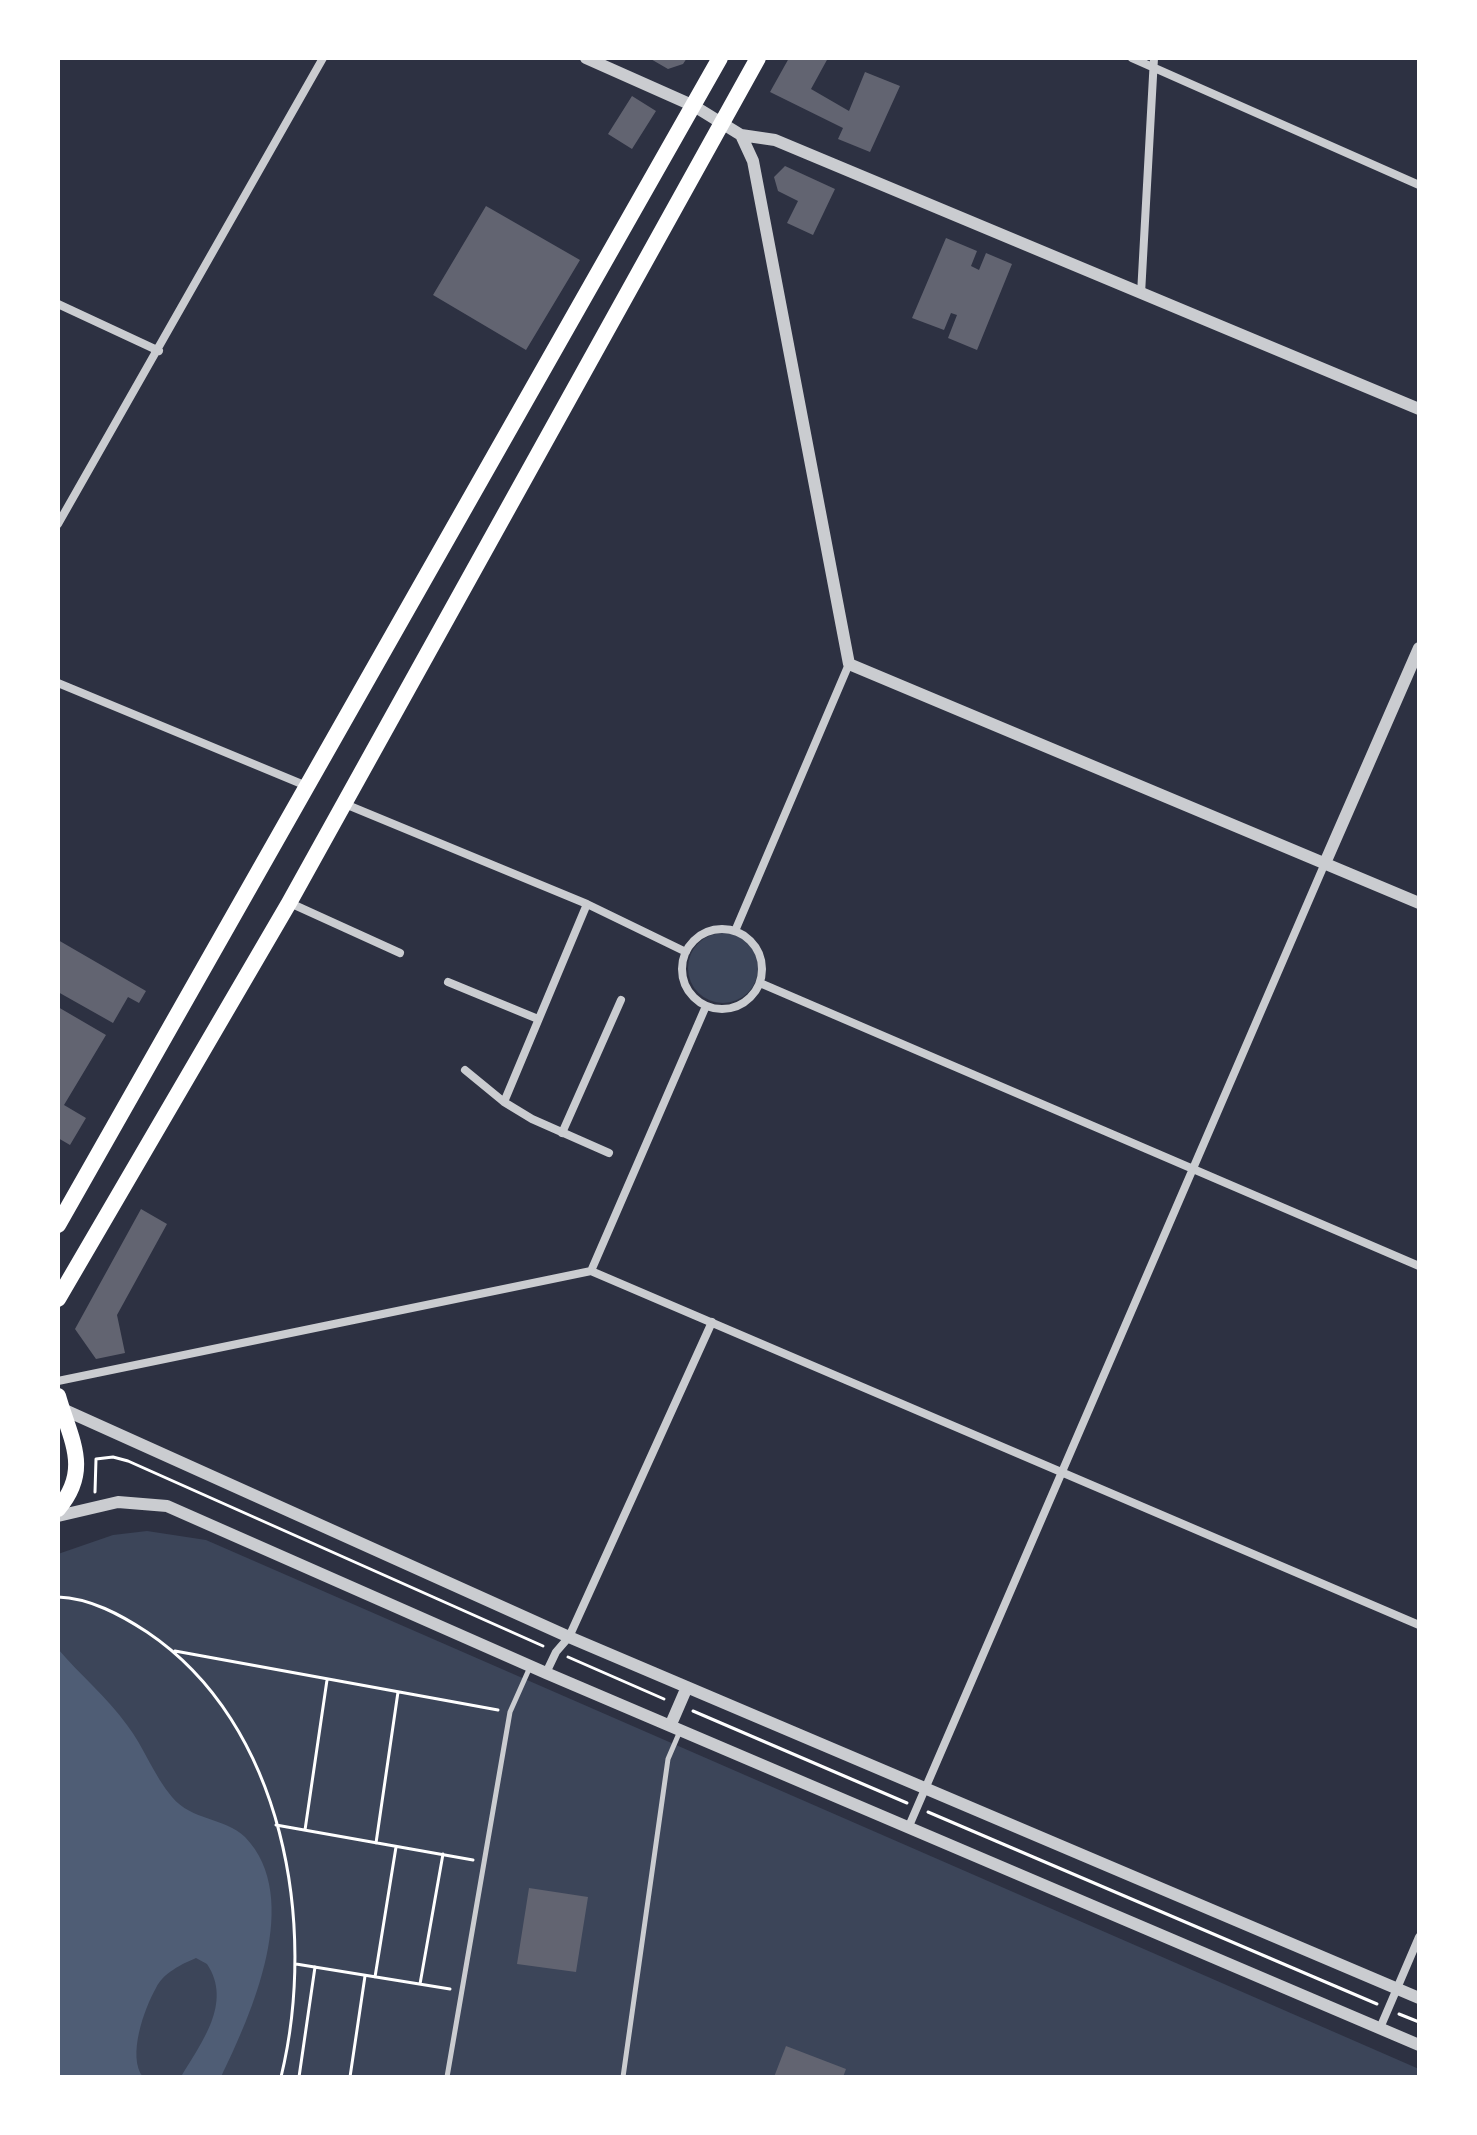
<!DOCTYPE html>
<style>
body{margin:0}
#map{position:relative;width:1477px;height:2135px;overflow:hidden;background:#2d3142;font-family:"Roboto Condensed",sans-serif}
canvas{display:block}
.frame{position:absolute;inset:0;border:60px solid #fff;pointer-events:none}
</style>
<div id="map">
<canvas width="1477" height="2135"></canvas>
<div class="frame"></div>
</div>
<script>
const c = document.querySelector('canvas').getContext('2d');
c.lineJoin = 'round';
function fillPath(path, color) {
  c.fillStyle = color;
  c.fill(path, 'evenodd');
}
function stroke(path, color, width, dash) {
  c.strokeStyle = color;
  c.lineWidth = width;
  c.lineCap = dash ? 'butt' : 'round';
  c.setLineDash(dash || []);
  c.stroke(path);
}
fillPath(new Path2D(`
 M688 968a35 35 0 1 1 70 0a35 35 0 1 1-70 0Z
 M147 1531 206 1540 1419 2069V2077H58V1554L113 1535Z`), '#3c4559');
fillPath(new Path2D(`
 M58 1649C80 1675 107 1697 127 1725 144 1747 154 1776 172 1797 192 1821 224 1817 245 1837 304 1898 251 2015 221 2077H181C201 2043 233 2003 207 1964L196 1958C182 1964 163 1973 156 1988 144 2009 127 2057 143 2077H58Z`), '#4f5d75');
fillPath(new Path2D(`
 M649 58H687L683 64 668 69Z
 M789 58H828L811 89 849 111 865 72 900 86 870 152 838 139 843 128 770 92Z
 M632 96 656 111 632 149 608 134Z
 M785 166 835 189 813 235 787 223 798 201 778 191 774 177Z
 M486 206 580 260 526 350 433 295Z
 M946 238 977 251 971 266 979 270 986 253 1012 264 977 350 948 338 957 315 951 313 944 330 912 318Z
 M58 940 146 991 139 1003 128 997 113 1023 58 992Z
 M58 1007 106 1035 64 1105 86 1118 70 1145 58 1138Z
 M141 1209 167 1224 117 1315 125 1353 96 1359 75 1329Z
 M529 1888 588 1897 576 1972 517 1964Z
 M786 2046 846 2069 843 2077H774Z`), '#626471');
stroke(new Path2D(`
 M95 1492 96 1459 113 1457 128 1461 543 1646
 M58 1597C90 1598 121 1615 147 1632 284 1724 318 1925 281 2077
 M175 1651 498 1710
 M568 1657 664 1699
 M693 1711 907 1803
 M928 1812 1377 2004
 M276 1825 473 1860
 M305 1830 327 1680
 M376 1843 398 1692
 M296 1964 450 1989
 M375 1977 396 1847
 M420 1984 443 1854
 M1399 2014 1419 2022
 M299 2077 315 1967
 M350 2077 365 1976`), '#fff', 3);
stroke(new Path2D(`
 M447 2077 510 1712 530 1667
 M623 2077 668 1759 680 1731`), '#caccd0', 5);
stroke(new Path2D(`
 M1132 58 1419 185
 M1141 294 1154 58
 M58 304 159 351
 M58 524 323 58
 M58 683 309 787
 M345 804 587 904 686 952
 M290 903 400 953
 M587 904 504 1102 532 1119 609 1153
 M682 969a40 40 0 1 1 80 0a40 40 0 1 1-80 0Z
 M735 931 849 664
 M448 982 538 1019
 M760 983 1419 1266
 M465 1070 504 1102
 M562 1133 621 1000
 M591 1271 706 1006
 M58 1381 591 1271 1419 1625
 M546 1673 556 1652 569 1637 712 1322
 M909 1826 1325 863
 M1380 2028 1419 1937`), '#caccd0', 8);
stroke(new Path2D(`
 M586 58 694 106 741 135 775 140 1419 409
 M741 135 753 161 849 664 1419 903
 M1325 863 1419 648
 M58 1407 569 1637 1419 1998
 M58 1516 118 1502 167 1506 546 1673 1419 2045
 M671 1724 687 1687`), '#caccd0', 12);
stroke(new Path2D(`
 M58 1225 720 58
 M58 1299 289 903 758 58
 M58 1396C70 1439 92 1469 58 1509`), '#fff', 16);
</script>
